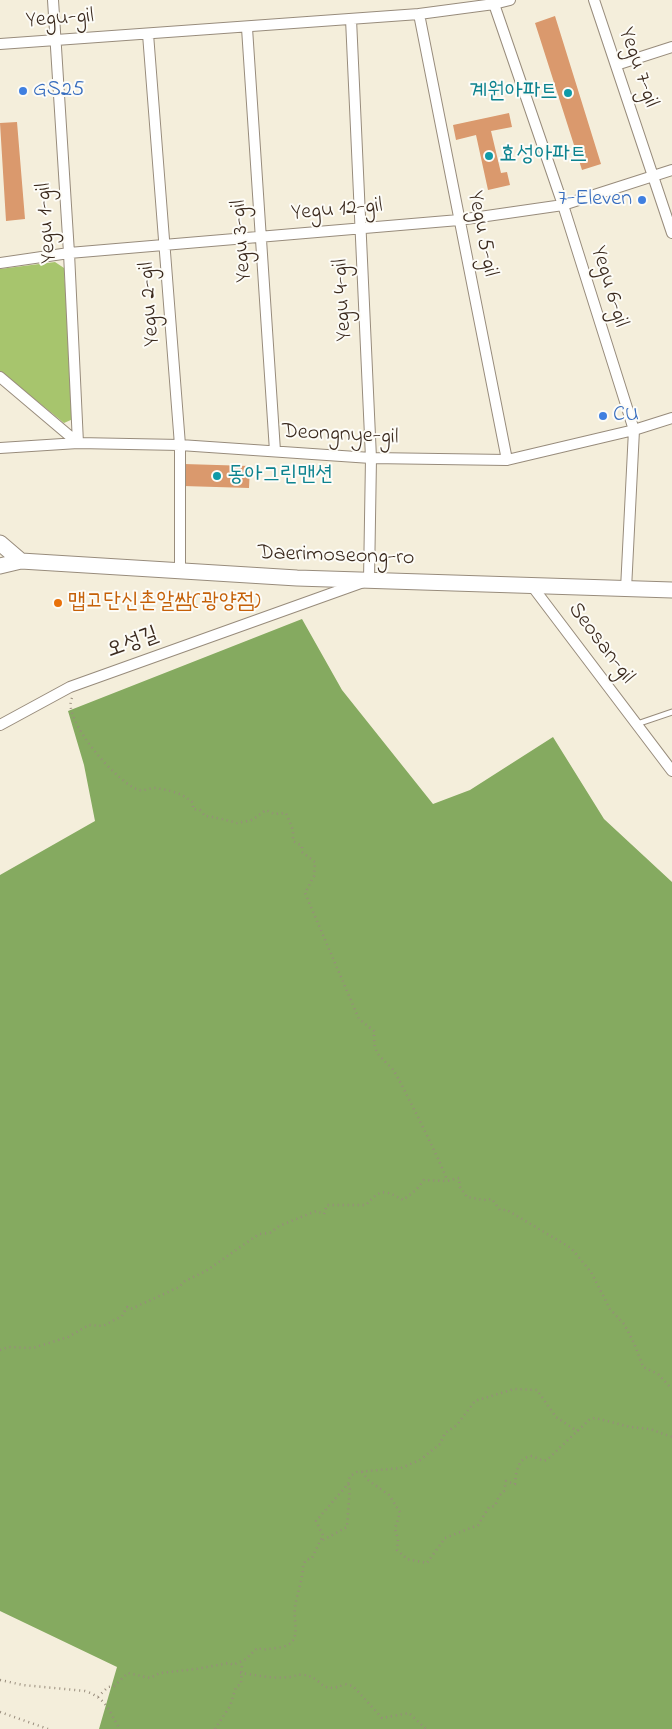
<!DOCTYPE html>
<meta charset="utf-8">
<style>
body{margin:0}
canvas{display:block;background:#f4eedb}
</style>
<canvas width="672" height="1729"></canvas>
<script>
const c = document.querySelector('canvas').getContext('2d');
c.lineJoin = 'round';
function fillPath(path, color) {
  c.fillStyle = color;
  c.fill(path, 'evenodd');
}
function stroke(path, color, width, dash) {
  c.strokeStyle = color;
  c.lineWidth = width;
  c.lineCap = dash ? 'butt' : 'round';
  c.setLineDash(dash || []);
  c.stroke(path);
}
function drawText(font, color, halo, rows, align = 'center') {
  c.font = font + ' "Indie Flower","Poor Story",sans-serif';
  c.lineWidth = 4;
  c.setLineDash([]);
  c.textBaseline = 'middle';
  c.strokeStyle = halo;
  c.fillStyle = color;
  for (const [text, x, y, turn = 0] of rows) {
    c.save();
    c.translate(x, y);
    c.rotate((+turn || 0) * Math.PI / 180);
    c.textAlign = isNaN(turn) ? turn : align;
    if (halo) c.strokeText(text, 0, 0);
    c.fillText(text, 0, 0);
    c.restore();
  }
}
fillPath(new Path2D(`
 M55 262 64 268 73 419 64 423 0 371V269Z`), '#a7c56d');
fillPath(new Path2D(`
 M302 619 342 690 433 804 470 790 553 737 604 819 672 882V1729H99L117 1667 0 1611V875L95 821 84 765 68 711Z`), '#85aa60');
fillPath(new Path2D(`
 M555 16 601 164 582 170 535 23Z
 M509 113 512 127 491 131 501 173 507 172 510 185 488 190 476 135 456 140 453 125Z
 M17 122 25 219 6 221 0 123Z
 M184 464 250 466 249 488 183 486Z`), '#da996d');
const lane = new Path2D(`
 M637 724 672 712`);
const street = new Path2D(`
 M53 0 69 253 78 443
 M594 0 672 233
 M494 4 563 205 634 430 626 589
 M419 14 507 460
 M247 28 275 451
 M148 34 180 445V572
 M0 44 419 14 494 4 510 0
 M616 65 672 47
 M0 263 69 253 459 220 563 205 672 170
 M0 377 78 443
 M0 448 78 443 180 445 371 458 507 460 634 430 672 418
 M532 586 672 771
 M0 725 70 687 369 580 371 458 351 19`);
const secondary = new Path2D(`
 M0 543 21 561
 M0 566 21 561 297 578 672 590`);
stroke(lane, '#988c7c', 7);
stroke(street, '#988c7c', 12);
stroke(secondary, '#988c7c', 17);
stroke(new Path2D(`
 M72 698C61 719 119 785 139 790 144 791 150 788 155 788 169 790 183 793 193 803V809L200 810 205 816C209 816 235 822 237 823L252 820 266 810 274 814 286 813 293 830V841L302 846V852L315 862 314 876 305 893 359 1019 374 1031C374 1037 374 1045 376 1050 379 1058 389 1064 394 1071 400 1080 447 1174 447 1181
 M0 1350 8 1347 33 1348 68 1337 89 1325 103 1326 122 1316 127 1307 131 1309 179 1287 185 1281 206 1271 259 1234 270 1233 279 1226 316 1211 324 1214 327 1205H366C381 1188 385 1190 403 1200L416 1190 424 1180 447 1181 459 1178 460 1187 467 1197 484 1200 492 1199 500 1210H507L571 1248 591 1272 610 1309 624 1324 634 1343 643 1367 658 1374 672 1389
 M362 1472 368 1480 389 1495 400 1512 395 1529 398 1539 397 1550 407 1559 427 1563 445 1538 478 1525 489 1507 495 1506 499 1496 504 1491 506 1481 515 1484C516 1472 518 1457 532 1456L544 1461 548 1459 590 1419 595 1418 630 1427 650 1429 672 1437
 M323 1540 347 1527 350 1486 348 1484
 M240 1673C256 1675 272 1679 288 1677 293 1677 298 1674 303 1675 323 1676 319 1696 345 1684L353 1686 382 1718 409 1713 426 1729
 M0 1680 23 1685 85 1691C107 1698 109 1712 120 1729
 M98 1697 108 1687 114 1686 128 1673 150 1678 160 1673 196 1669 229 1663 233 1665 246 1659 257 1648C263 1650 269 1649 276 1648 304 1645 293 1627 295 1607 297 1593 303 1579 303 1565L306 1560 312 1558 323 1535 316 1521 348 1484 350 1476 357 1472 401 1468 420 1460 440 1444 445 1433 457 1425 475 1401 514 1389 537 1390 556 1417 577 1431 580 1429
 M0 1712 48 1729
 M215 1729 230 1706 236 1687 241 1684 242 1662`), '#988c7c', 2.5, [1, 4]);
stroke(lane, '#fff', 5);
stroke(street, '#fff', 10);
stroke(secondary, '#fff', 15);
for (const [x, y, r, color] of [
 [23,91,5,"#3f7fe0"],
 [568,93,5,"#0f9aa8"],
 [489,156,5,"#0f9aa8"],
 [642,200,5,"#3f7fe0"],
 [603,416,5,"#3f7fe0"],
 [217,476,5,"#0f9aa8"],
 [58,603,5,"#e8710a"]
]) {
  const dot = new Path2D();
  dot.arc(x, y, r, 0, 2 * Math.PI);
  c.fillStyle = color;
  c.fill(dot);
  stroke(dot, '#fdfcf7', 2);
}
drawText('22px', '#3b2a1e', '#fdfcf7', [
 ["Yegu-gil",60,20,-4],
 ["Yegu 7-gil",637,68,71],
 ["Yegu 12-gil",337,211,-5],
 ["Yegu 1-gil",48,223,-94],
 ["Yegu 5-gil",481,234,79],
 ["Yegu 3-gil",243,241,-94],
 ["Yegu 6-gil",608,287,73],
 ["Yegu 4-gil",344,300,-93],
 ["Yegu 2-gil",151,304,-94],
 ["Deongnye-gil",340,436,3],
 ["Daerimoseong-ro",336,557,2],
 ["오성길",133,644,-20],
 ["Seosan-gil",600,644,53]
]);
drawText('22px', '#366cbe', '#fdfcf7', [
 ["GS25",33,91],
 ["7-Eleven",632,200,"right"],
 ["CU",613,416]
], 'left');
drawText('22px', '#0d838f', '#fdfcf7', [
 ["계원아파트",558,93,"right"],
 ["효성아파트",499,156],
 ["동아그린맨션",227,476]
], 'left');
drawText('22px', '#c56008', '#fdfcf7', [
 ["맵고단신촌알쌈(광양점)",68,603]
], 'left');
</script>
